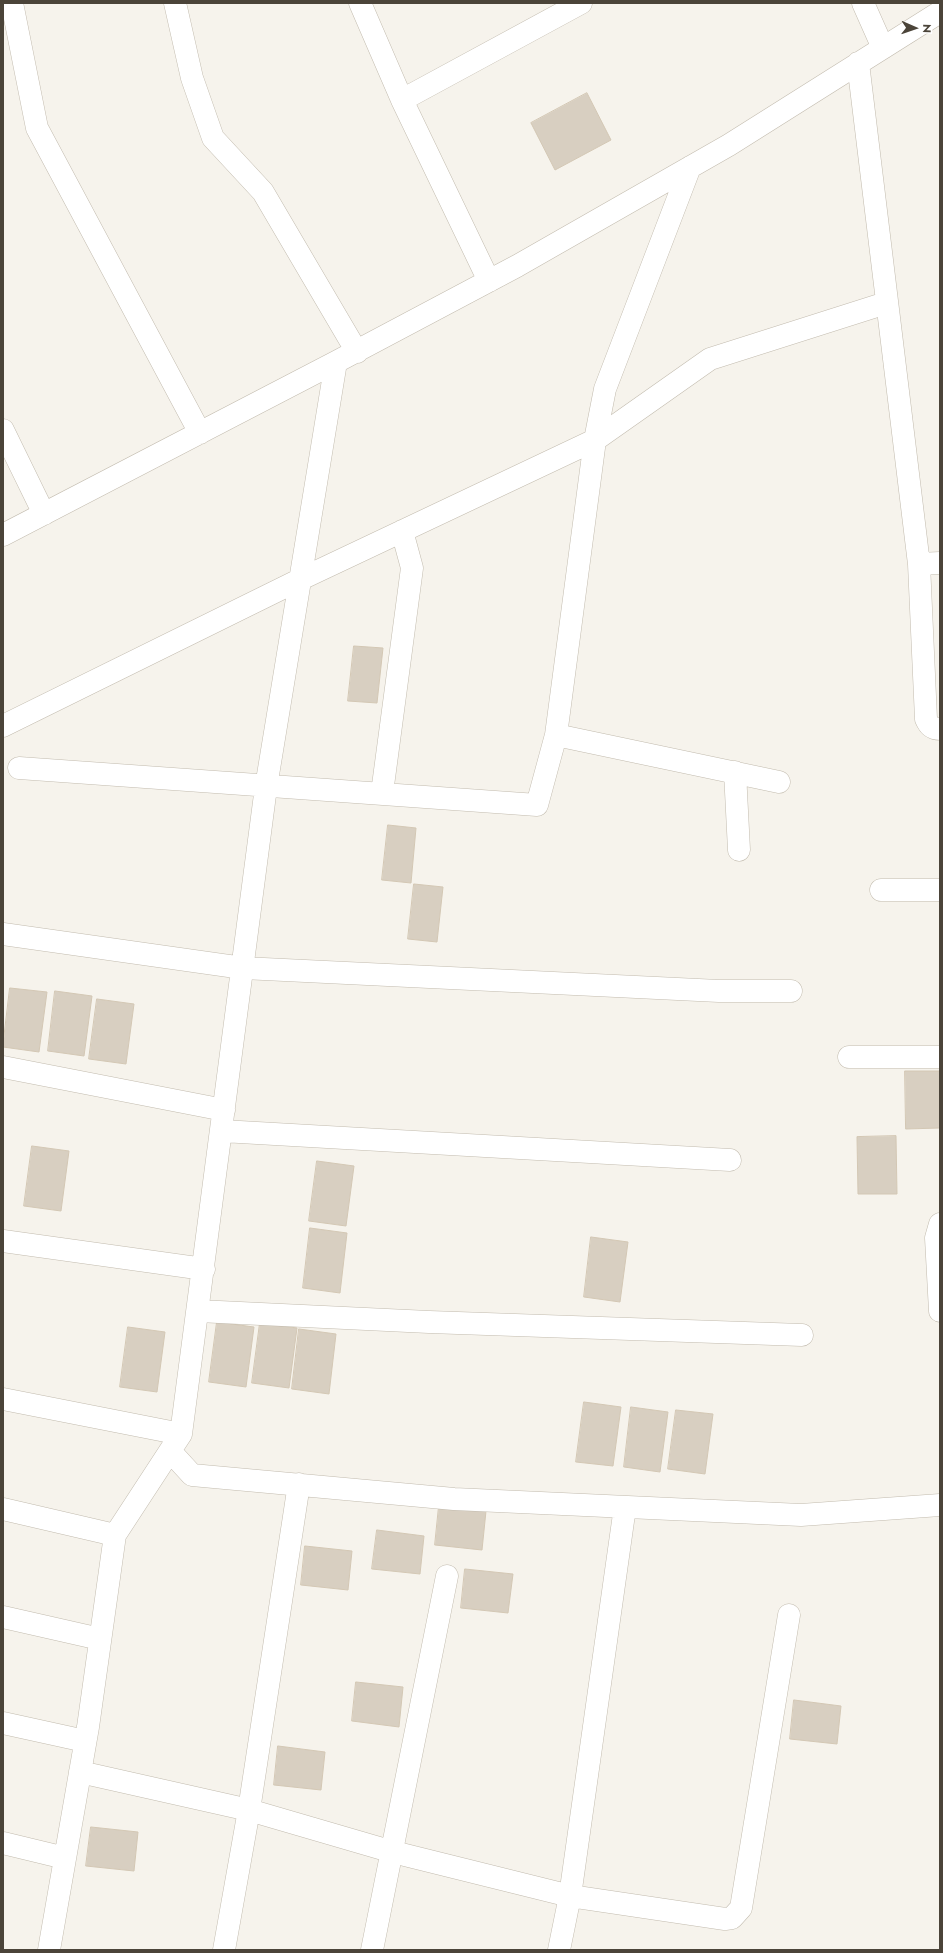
<!DOCTYPE html>
<style>
body{margin:0}
#map{position:relative;width:943px;height:1953px;overflow:hidden;background:#f6f3ec;font-family:Jost,sans-serif}
canvas{display:block}
.frame{position:absolute;inset:0;border:4px solid #4b4439;pointer-events:none}
.north{position:absolute;left:895px;top:8px;width:40px;height:40px;-webkit-text-stroke:3px #fff;paint-order:stroke;rotate:92deg;font-size:11px;font-weight:700;line-height:16px;text-align:center;color:#4b4439}
.north::after{content:'';display:block;margin:auto;width:14px;height:18px;background:#4b4439;clip-path:polygon(50% 0,100% 100%,50% 72%,0 100%)}
</style>
<div id="map">
<canvas width="943" height="1953"></canvas>
<div class="frame"></div>
<div class="north">N</div>
</div>
<script>
const c = document.querySelector('canvas').getContext('2d');
c.lineJoin = 'round';
function fillPath(path, color) {
  c.fillStyle = color;
  c.fill(path, 'evenodd');
}
function stroke(path, color, width, dash) {
  c.strokeStyle = color;
  c.lineWidth = width;
  c.lineCap = dash ? 'butt' : 'round';
  c.setLineDash(dash || []);
  c.stroke(path);
}
const building = new Path2D(`
 M587 93 611 140 555 170 531 123Z
 M354 646 383 648 377 703 348 701Z
 M388 825 416 828 411 883 382 880Z
 M414 884 443 887 437 942 408 939Z
 M10 988 47 992 39 1052 3 1047Z
 M55 991 92 996 84 1056 48 1051Z
 M97 999 134 1004 126 1064 89 1059Z
 M905 1071H940V1128L906 1129Z
 M896 1136 897 1194H858L857 1137Z
 M32 1146 69 1151 61 1211 24 1206Z
 M317 1161 354 1166 346 1226 309 1221Z
 M310 1228 347 1233 340 1293 303 1288Z
 M591 1237 628 1242 620 1302 584 1297Z
 M217 1322 254 1327 246 1387 209 1382Z
 M260 1323 297 1328 289 1388 252 1383Z
 M128 1327 165 1332 157 1392 120 1387Z
 M299 1329 336 1334 329 1394 292 1389Z
 M584 1402 621 1407 613 1466 576 1462Z
 M631 1407 668 1412 660 1472 624 1467Z
 M676 1410 713 1414 705 1474 668 1469Z
 M439 1506 486 1511 482 1550 435 1545Z
 M377 1530 424 1536 420 1574 372 1569Z
 M305 1546 352 1551 348 1590 301 1585Z
 M465 1569 513 1574 508 1613 461 1608Z
 M356 1682 403 1687 399 1727 352 1721Z
 M794 1700 841 1706 837 1744 790 1739Z
 M278 1746 325 1752 321 1790 274 1785Z
 M91 1827 138 1832 134 1871 86 1866Z`);
fillPath(building, '#d8cfc1');
stroke(building, '#d3c7b4', 1);
const minor = new Path2D(`
 M12 3 37 128 200 433
 M175 3 192 78 213 138 263 192 357 352
 M360 3 402 100
 M863 3 883 48
 M858 63 919 564 940 563
 M489 281 402 100 581 3
 M3 430 44 514
 M3 535 336 362 517 266 729 145 940 12
 M919 564 926 719C929 726 932 729 940 729
 M3 726 301 579 595 440 605 389 690 167
 M556 735 779 782
 M19 768 537 805 556 735 595 440 710 359 886 303
 M735 772 739 850
 M382 793 412 568 402 531
 M881 890H940
 M3 934 243 968 719 991H791
 M849 1057H940
 M3 1067 224 1110
 M222 1131 730 1160
 M940 1224 936 1238 940 1311
 M3 1241 204 1269
 M198 1311 429 1322 802 1335
 M3 1399 181 1434
 M170 1451 192 1475 454 1499 801 1515 940 1505
 M3 1509 115 1535
 M3 1617 100 1639
 M3 1723 85 1741
 M80 1772 249 1810 393 1852 570 1896 725 1919 732 1918 741 1908 789 1615
 M3 1843 65 1858
 M49 1950 88 1727 115 1535 181 1434 266 787 336 362
 M224 1950 249 1810 299 1484
 M372 1950 447 1576
 M559 1950 570 1896 625 1507`);
stroke(minor, '#c2bbae', 23);
stroke(minor, '#fff', 22);
</script>
